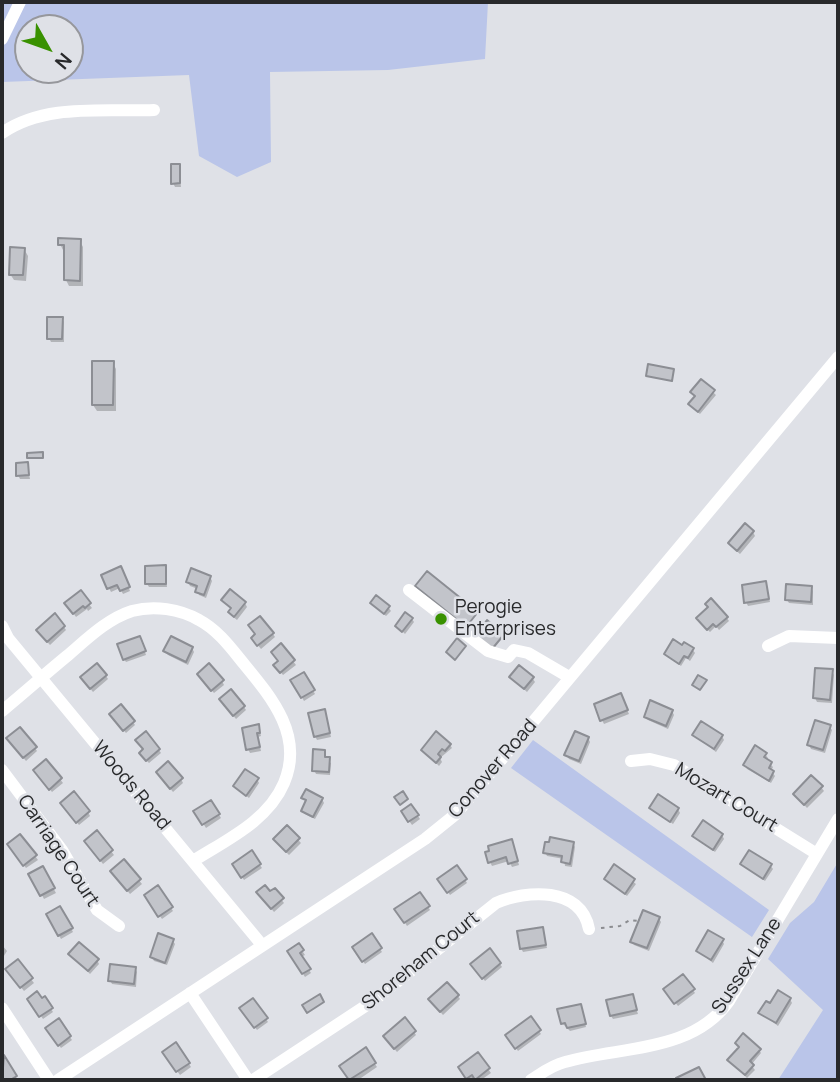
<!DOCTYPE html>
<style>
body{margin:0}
#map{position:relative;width:840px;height:1082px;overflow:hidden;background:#dfe1e7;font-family:Manrope,sans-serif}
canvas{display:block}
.frame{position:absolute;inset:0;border:4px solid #28292b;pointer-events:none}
.north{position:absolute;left:14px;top:14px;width:70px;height:70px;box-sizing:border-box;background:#dfe1e7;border:2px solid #96979c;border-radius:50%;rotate:130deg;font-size:19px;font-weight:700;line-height:28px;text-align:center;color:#28292b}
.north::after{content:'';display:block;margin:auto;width:24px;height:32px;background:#399100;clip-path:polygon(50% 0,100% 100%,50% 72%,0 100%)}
</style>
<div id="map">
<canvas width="840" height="1082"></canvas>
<div class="frame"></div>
<div class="north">N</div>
</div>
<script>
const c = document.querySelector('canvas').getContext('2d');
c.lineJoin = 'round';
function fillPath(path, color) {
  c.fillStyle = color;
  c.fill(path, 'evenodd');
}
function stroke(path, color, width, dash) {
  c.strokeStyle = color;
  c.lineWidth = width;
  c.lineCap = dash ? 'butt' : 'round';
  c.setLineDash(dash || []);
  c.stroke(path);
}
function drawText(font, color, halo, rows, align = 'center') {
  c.font = font + ' Manrope,sans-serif';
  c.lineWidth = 5;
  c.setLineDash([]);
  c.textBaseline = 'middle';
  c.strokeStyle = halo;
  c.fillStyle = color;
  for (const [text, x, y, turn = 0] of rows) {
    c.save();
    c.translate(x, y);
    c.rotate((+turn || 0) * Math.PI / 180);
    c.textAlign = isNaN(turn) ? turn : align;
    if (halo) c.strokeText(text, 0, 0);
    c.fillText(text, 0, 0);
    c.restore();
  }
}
fillPath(new Path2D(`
 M2 2H488L485 59 388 70 270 72 271 162 237 177 199 156 189 75 2 82ZM28 28H70V70H28Z
 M533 740 769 910 752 937 511 768Z
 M838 862V1080H778L823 1010 768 959 790 923 814 902Z`), '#bac5e9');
fillPath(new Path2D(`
 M179 166 181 187H175L173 183Z
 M80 241 83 247V286H69L66 280V251L63 250 60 244Z
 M24 249 28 256 26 281 14 280 10 274Z
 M62 319 64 322V342H51L49 338Z
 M113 363 116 369V411H97L93 405Z
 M701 381 716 395 700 414 690 405 696 397 692 392Z
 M27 464 30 479H20L18 475Z
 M753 532 755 536 740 554 732 547 730 543Z
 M165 567 167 587H149L147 584Z
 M122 572 130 591 123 594 120 588 111 592 109 588Z
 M210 577 212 581 206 598 199 595 198 589 190 586 188 582Z
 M766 583 770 602 748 606 746 602Z
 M811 587 813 591V605L789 603 787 600Z
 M80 593 92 608 88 611 87 609 76 617 69 607Z
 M223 600 245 603 247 607 237 620 232 616 230 612 232 609Z
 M372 603 388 607 391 611 386 616Z
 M709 608 727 618 729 621 719 630 716 626 710 632 700 622Z
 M412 619 414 622 405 634 397 626Z
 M64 627 66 630 50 645 40 634Z
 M273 634 275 637 261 649 255 642 257 635Z
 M141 641 146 655 126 662 124 659Z
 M281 646 296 665 283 675 278 669Z
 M683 647 693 650 695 653 690 661 686 658 681 666 666 654Z
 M192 648 194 652 188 665 168 655 165 651Z
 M832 671 834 675 832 703 817 702 815 698Z
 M304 674 315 694 304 701 293 681Z
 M106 676 108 679 93 692 84 681Z
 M511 677 533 679 535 682 527 692Z
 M201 678 222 681 224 685 214 693Z
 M622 699 629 714 604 724 602 720Z
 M223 703 244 707 246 710 236 719Z
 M672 711 674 715 668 729 648 720 645 717Z
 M326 715 331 737 317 740 315 736Z
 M113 718 133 722 135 725 126 733Z
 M258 726 261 736 258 737 261 751 250 753 248 749Z
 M829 726 832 730 825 753 811 749 809 745Z
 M694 735 722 736 724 740 716 752Z
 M588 738 590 742 581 764 569 759 566 755Z
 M10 742 35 748 37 751 26 761Z
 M450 745 452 748 440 758 442 762 439 766 423 750Z
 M159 750 161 753 149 763 143 757Z
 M324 752 326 759 331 763 330 775 316 774 314 770Z
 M765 754 768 758 766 760 773 767 771 771 775 776 771 783 747 769 745 765Z
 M46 761 63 783 52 792 37 774Z
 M160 776 181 779 183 783 173 792Z
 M257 779 259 783 249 798 235 787Z
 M821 787 824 791 807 808 797 797Z
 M303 798 322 799 324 803 315 819 305 814 303 811 306 801Z
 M211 802 221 818 206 828 196 812Z
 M411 806 420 819 412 825 403 812Z
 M64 807 88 812 90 816 79 825Z
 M651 808 678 809 680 813 673 824Z
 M287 828 301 843 289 855 277 843Z
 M97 833 114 855 103 864 88 845Z
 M722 835 724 839 715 852 695 836Z
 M20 836 38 860 26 868 11 848Z
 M573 843 575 847 572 867 565 866 564 859 547 856 545 852Z
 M513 845 519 865 512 867 509 861 492 866 490 862Z
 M251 853 262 868 244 880 234 865Z
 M124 862 142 884 130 894 114 875Z
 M742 864 770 865 773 869 765 881Z
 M457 867 467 883 450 895 439 879Z
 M615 867 636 884 627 896 606 879Z
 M42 868 56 893 44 899 31 874Z
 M158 888 173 911 162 919 146 896Z
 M274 890 284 903 274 912 261 896 270 894Z
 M420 894 430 910 407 926 397 910Z
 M60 908 73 932 61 939 48 914Z
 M659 919 661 922 649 951 634 945 632 942Z
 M542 929 547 948 523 952 521 948Z
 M371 935 382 952 365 964 354 948Z
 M172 940 175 944 167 965 154 961 152 957Z
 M722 940 724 944 713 963 698 951Z
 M2 945 7 951 2 959Z
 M299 946 305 955 301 957 311 973 305 977 289 952Z
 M70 954 97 960 99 964 90 974Z
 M17 962 34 983 24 991 10 974Z
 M500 964 502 967 485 981 475 968Z
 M135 968 137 972 136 987 112 984 110 980Z
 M693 990 695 993 678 1006 668 993Z
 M458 996 460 999 443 1015 432 1003Z
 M632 996 638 1014 613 1019 611 1016Z
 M44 998 53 1012 43 1019 29 999Z
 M790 999 792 1003 778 1026 761 1013 770 1006Z
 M580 1006 586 1027 570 1031 562 1023Z
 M243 1012 266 1019 268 1022 257 1030Z
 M531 1019 541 1034 518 1051 507 1035Z
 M58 1021 72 1040 61 1048 47 1029Z
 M414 1032 416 1035 397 1052 387 1040Z
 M737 1044 759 1050 761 1053 751 1065 755 1070 747 1078 729 1060 740 1048Z
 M176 1045 191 1067 180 1075 164 1053Z
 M365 1050 377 1067 358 1080H351L342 1066Z
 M478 1055 491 1073 481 1080 475 1078 469 1080 460 1067Z
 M3 1057 18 1080H2Z`), '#0003');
const building = new Path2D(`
 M171 164H180V183L171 184Z
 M58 238 81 239 80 281 64 280V245H58Z
 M10 247 25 248 23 275H9Z
 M47 317H63L62 339H47Z
 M92 361H114L113 405H92Z
 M648 364 674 369 672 381 646 376Z
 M701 379 715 390 698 412 688 404 695 396 690 392Z
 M43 452V458H27V453Z
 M28 462 29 475 16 476V463Z
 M745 523 754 531 737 551 728 543Z
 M166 565V584H145V566Z
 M121 566 130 587 120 591 117 585 107 589 101 575Z
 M191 568 211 576 204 595 195 592 197 586 186 582Z
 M427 571 478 612 466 627 415 586Z
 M766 581 769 599 744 603 742 585Z
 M786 584 812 586 811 602 785 600Z
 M230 589 246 602 234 617 228 612 231 608 221 600Z
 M81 590 91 603 85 608 83 606 73 614 64 603Z
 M376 595 390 606 384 614 370 603Z
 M711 598 728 617 716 627 713 624 707 630 696 618 708 607 705 604Z
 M405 612 413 618 402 632 395 626Z
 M55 613 65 626 47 642 36 630Z
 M260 616 274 633 257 646 251 638 255 634 248 625Z
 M487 620 495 627 498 623 507 631 492 649 475 635Z
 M140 636 146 651 123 660 117 644Z
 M171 636 193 647 186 662 163 651Z
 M457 638 466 646 455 660 446 652Z
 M673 639 682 645 684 642 694 648 688 658 684 656 679 664 664 654Z
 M281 643 295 660 280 673 273 665 278 661 271 652Z
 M97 663 107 675 90 689 80 677Z
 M209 663 224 680 211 691 197 674Z
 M519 665 534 677 524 689 509 677Z
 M815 668 833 669 830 700 813 698Z
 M304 672 315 690 301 698 290 680Z
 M698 675 707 680 700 690 692 685Z
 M231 689 245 706 233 716 219 699Z
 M621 693 628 710 600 721 594 704Z
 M650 700 673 710 666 726 644 717Z
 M121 704 135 721 123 731 109 714Z
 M325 709 330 733 314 737 308 713Z
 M815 720 831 725 823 750 807 745Z
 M701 721 723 735 714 749 692 735Z
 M259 724 260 733H257L260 747 246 750 242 728Z
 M20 727 37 747 23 758 6 738Z
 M146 731 160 749 146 761 139 753 143 749 135 740Z
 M436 731 451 744 445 751 442 749 438 754 441 757 436 763 421 750Z
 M575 731 589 737 579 761 564 755Z
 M755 745 767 753 764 757 772 762 769 768 774 771 769 781 743 765Z
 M313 749 325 750V757H330L329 772 312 771Z
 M46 759 62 778 49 790 33 770Z
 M168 761 183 778 170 789 156 772Z
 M245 769 259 778 246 796 233 786Z
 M811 775 823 786 804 805 793 794Z
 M306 789 323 798 313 817 301 811 306 800 301 798Z
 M74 791 90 811 76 823 60 803Z
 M403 791 408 799 400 805 394 797Z
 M658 794 679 808 670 822 649 808Z
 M211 800 220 814 202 825 193 811Z
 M411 804 419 815 408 822 401 811Z
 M703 820 723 834 713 850 692 836Z
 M287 825 300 838 286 852 273 839Z
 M97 830 113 850 100 861 84 841Z
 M20 834 37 855 23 866 7 844Z
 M550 837 574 842 570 864 561 862 562 856 543 853 545 842H549Z
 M512 839 518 861 508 864 506 857 488 863 485 852 489 851 488 846Z
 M252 850 261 864 241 878 232 864Z
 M749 850 772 864 763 879 740 864Z
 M124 859 141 879 127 891 110 871Z
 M614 864 635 879 625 894 604 879Z
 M457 865 467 879 447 893 437 879Z
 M43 866 55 888 40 896 28 874Z
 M158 885 173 907 158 917 144 895Z
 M265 885 270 891 275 888 284 898 271 909 256 892Z
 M420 892 430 906 404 923 394 909Z
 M60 906 73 928 58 936 46 914Z
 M643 910 660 917 647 948 630 942Z
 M543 927 546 945 520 949 517 931Z
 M708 930 724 939 711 960 696 951Z
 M158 933 174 939 165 963 150 957Z
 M372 933 382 948 362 962 352 947Z
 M79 942 99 959 88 971 68 954Z
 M299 943 304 950 300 953 311 969 302 974 287 951Z
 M490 948 501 963 482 979 470 964Z
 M18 959 33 978 20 988 5 969Z
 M110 964 136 967 134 984 108 981Z
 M683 974 695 989 674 1004 663 989Z
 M447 982 459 995 440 1012 428 999Z
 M778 990 791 998 776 1023 758 1013 766 1001 770 1003Z
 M37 991 42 998 45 996 53 1008 39 1017 27 999Z
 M320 994 324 1002 307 1013 302 1005Z
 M633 994 637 1010 610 1016 606 1000Z
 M253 998 268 1018 254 1028 239 1008Z
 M581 1004 586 1024 567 1028 565 1023 561 1024 557 1009Z
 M531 1016 541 1030 515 1049 505 1035Z
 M405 1017 416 1031 394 1049 383 1036Z
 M59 1018 71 1036 58 1046 45 1028Z
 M743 1033 761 1049 750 1061 754 1065 745 1075 727 1060 739 1047 735 1043Z
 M176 1042 190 1063 176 1072 162 1052Z
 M366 1047 376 1063 349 1080 339 1066Z
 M478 1052 490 1068 475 1080 472 1075 466 1079 458 1067Z
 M4 1055 17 1076 10 1080H2Z
 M699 1067 706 1080H677L676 1078Z`);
fillPath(building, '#c2c4ca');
stroke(building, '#8c8e94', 2);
stroke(new Path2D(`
 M601 928 620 926 630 920 638 921`), '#8b8c90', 2, [3.5, 5]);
stroke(new Path2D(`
 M2 39 20 2
 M2 133C45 103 104 112 154 110
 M409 590 488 651 508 657 514 650 528 653 569 677
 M2 626 8 638 262 945
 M768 646 789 636 838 638
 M2 711C24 693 45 674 67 656 87 639 107 619 132 611 154 605 180 609 199 620 218 630 231 648 244 664 272 698 304 736 284 783 268 821 226 840 193 861
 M631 761 650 759 674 765 817 854
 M2 770 62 850 97 910 119 926
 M190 993 248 1080
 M2 1008 49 1080
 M58 1080 425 839 456 814 838 357
 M253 1080 373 1001 496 903C526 890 581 886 589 929
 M531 1080C542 1073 552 1065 565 1062 621 1046 692 1053 729 1001L838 819`), '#fff', 12);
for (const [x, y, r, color] of [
 [441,619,7,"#399100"]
]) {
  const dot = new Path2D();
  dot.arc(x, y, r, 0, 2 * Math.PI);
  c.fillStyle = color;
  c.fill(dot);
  stroke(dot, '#dfe1e7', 2.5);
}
drawText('19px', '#28292b', '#dfe1e7', [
 ["Perogie",455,608],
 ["Enterprises",455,630]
], 'left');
drawText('19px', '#28292b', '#dfe1e7', [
 ["Conover Road",493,769,-49],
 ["Woods Road",131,786,50],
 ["Mozart Court",726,798,31],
 ["Carriage Court",58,851,56],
 ["Shoreham Court",421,961,-39],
 ["Sussex Lane",747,966,-57]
]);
</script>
